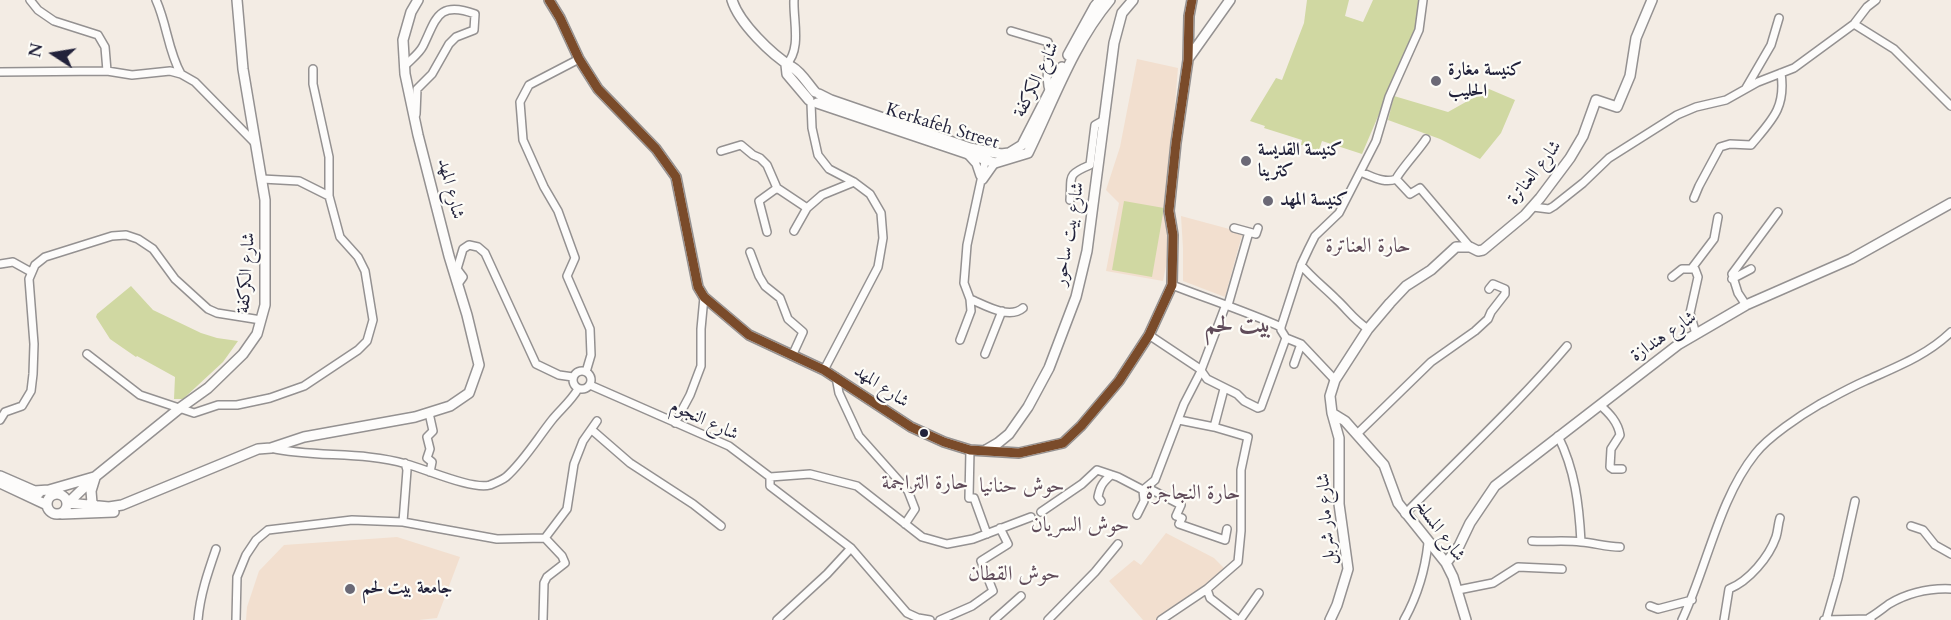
<!DOCTYPE html>
<meta charset="utf-8">
<style>
body{margin:0}
#map{position:relative;width:1951px;height:620px;overflow:hidden;background:#f3ece4;font-family:Cardo,serif}
canvas{display:block}
.north{position:absolute;left:24px;top:24px;width:60px;height:60px;-webkit-text-stroke:4px #fdfcf7;paint-order:stroke;rotate:282deg;font-size:16px;font-weight:700;line-height:24px;text-align:center;color:#22223b}
.north::after{content:'';display:block;margin:auto;width:21px;height:27px;background:#22223b;clip-path:polygon(50% 0,100% 100%,50% 72%,0 100%)}
</style>
<div id="map">
<canvas width="1951" height="620"></canvas>
<div class="north">N</div>
</div>
<script>
const c = document.querySelector('canvas').getContext('2d');
c.lineJoin = 'round';
function fillPath(path, color) {
  c.fillStyle = color;
  c.fill(path, 'evenodd');
}
function stroke(path, color, width, dash) {
  c.strokeStyle = color;
  c.lineWidth = width;
  c.lineCap = dash ? 'butt' : 'round';
  c.setLineDash(dash || []);
  c.stroke(path);
}
function drawText(font, color, halo, rows, align = 'center') {
  c.font = font + ' Cardo,Amiri,serif';
  c.lineWidth = 4.5;
  c.setLineDash([]);
  c.textBaseline = 'middle';
  c.strokeStyle = halo;
  c.fillStyle = color;
  for (const [text, x, y, turn = 0] of rows) {
    c.save();
    c.translate(x, y);
    c.rotate((+turn || 0) * Math.PI / 180);
    c.textAlign = isNaN(turn) ? turn : align;
    if (halo) c.strokeText(text, 0, 0);
    c.fillText(text, 0, 0);
    c.restore();
  }
}
fillPath(new Path2D(`
 M1137 59 1178 68 1166 210 1169 251 1163 281 1106 271 1119 203 1106 190 1120 147Z
 M1181 216 1233 230V232L1242 235 1225 297 1183 281V248Z
 M1166 533 1214 558 1226 570 1158 620H1143L1109 581 1134 560 1141 565Z
 M397 537 460 557 437 618 419 620H246L247 607 259 571 284 545Z`), '#f2dfcf');
fillPath(new Path2D(`
 M1307 0H1349L1345 16 1363 22 1373 0H1422L1416 27 1362 154 1322 141 1318 153 1306 149 1307 146 1301 145 1302 140 1264 128 1265 126 1250 121 1276 78 1282 80 1304 23Z
 M1489 89 1515 100 1501 133 1480 159 1440 139 1388 120 1394 96 1448 112Z
 M1124 201 1164 208 1152 277 1112 270Z
 M131 286 153 310 201 333 217 338 238 341 223 362 183 399H174L175 377 137 356 136 357 110 339 96 317 97 314Z`), '#d0d8a2');
const street = new Path2D(`
 M30 0 38 10 54 21 98 35 105 47 107 71
 M156 0C167 24 168 51 181 74
 M1854 24 1894 49 1951 106
 M1011 31 1048 42C1052 59 1043 76 1050 93
 M579 59 529 85 520 102 523 140 544 187 558 211 575 258 567 276 590 329 591 355 586 372
 M786 65C802 49 793 20 794 0
 M404 67C410 60 419 54 423 46 436 20 437 0 475 14L474 30 456 37 449 44 432 74 417 89 416 114
 M0 72 107 71 132 75 170 71 181 74 195 82 254 142
 M1746 88 1771 45 1779 18
 M811 103 812 128 818 155 829 169 854 182 870 194 881 213 883 238 878 267 824 370
 M721 151 741 145 753 155 760 158 767 165 777 188 807 208 822 195 854 182
 M968 155 976 164 980 176
 M1360 172C1372 176 1384 184 1396 179 1401 169 1419 150 1426 139
 M262 179 299 181 329 196
 M1396 179 1410 194 1420 188 1470 247
 M983 180 995 163
 M1694 198 1699 186 1720 147 1730 144 1751 145C1772 120 1786 108 1781 73
 M1070 200C1072 176 1066 175 1090 165L1095 125 1104 120
 M1533 207 1549 209 1554 206 1583 183 1609 158 1677 115 1696 107 1726 100 1758 82 1794 68 1854 24 1867 7 1876 0
 M1234 228 1256 234 1258 228
 M794 231 807 208
 M767 232 759 201 777 188
 M750 252 759 276 765 286 780 298 788 319 803 332 792 356
 M0 264 13 262 31 272
 M1301 265C1313 279 1324 287 1336 299 1348 310 1353 319 1368 329
 M1692 268 1714 239 1718 217
 M1672 277 1682 269H1695L1698 277 1690 313 1696 334
 M1732 279 1751 269
 M458 284 463 277 457 269 463 249 469 245 478 247 485 253 536 364 559 375 573 377
 M1172 285C1208 299 1245 311 1281 327V330L1286 338 1301 344 1335 380
 M970 299C985 305 1009 320 1023 308
 M1746 305 1738 293 1732 274 1778 212
 M1281 327 1301 265 1309 248 1315 236 1339 213 1376 141 1389 97 1419 30 1423 0
 M1149 335 1200 369 1207 379 1237 394 1244 401 1258 408 1261 407 1286 338
 M960 340 971 311 970 299 964 283 967 245 986 157
 M87 354 140 395 194 413 218 405H237L270 398 304 386 358 350 367 341 373 320 365 271 358 257 340 237 329 196V157L313 84V69
 M985 354 1002 311
 M1294 364 1301 344
 M573 380a9 9 0 1 1 18 0a9 9 0 1 1-18 0Z
 M836 377 839 393 859 436 908 491 915 509 905 524
 M590 385 729 446 770 477 810 474 857 486 922 537 947 544 973 539 1031 517
 M1600 405C1609 413 1618 422 1620 435L1611 449 1610 467 1613 469H1622
 M429 413 433 431 427 437 430 449 427 458 432 462 430 472
 M0 420 5 412 22 406 31 391 33 374 34 344 29 279 35 265 45 257 112 236 126 235 138 239 153 249 175 279 208 309 217 313 261 320
 M1179 420 1214 427
 M675 423 690 395 701 366V329L704 297
 M592 430 630 463 693 504 721 526
 M1357 434 1431 362 1475 331 1488 319 1491 312 1505 294V289L1493 284 1489 289
 M1558 436C1575 470 1579 504 1581 542
 M271 448C315 458 362 451 406 464 426 469 472 490 490 485 495 483 502 480 506 477 524 461 537 439 552 420 561 409 571 401 578 389
 M970 450 969 498H974L987 534
 M770 477V486L851 548 907 613 918 618 930 620
 M1148 488 1181 505 1176 516 1182 518 1179 524 1225 540 1227 529
 M1143 490 1155 480 1184 404 1200 373 1225 307 1228 305 1249 232
 M1101 501 1098 497C1100 486 1103 482 1111 475
 M1041 512 1082 484 1097 470 1118 477 1143 490
 M1405 514C1459 458 1517 405 1567 346
 M1137 515 1144 501 1143 490
 M403 522 407 470 405 463
 M1911 526 1923 530 1935 545 1951 554
 M1532 541C1548 542 1565 540 1581 542 1595 543 1606 547 1620 547
 M1207 589 1210 598 1238 620
 M1458 590 1493 583 1518 567 1562 569
 M1650 606 1658 609 1692 600
 M1869 618C1876 614 1882 609 1889 604 1908 593 1929 588 1951 589
 M198 620C200 595 208 572 216 549
 M236 620 237 577 246 555 256 540 268 530 352 520 403 522 497 539 545 538
 M543 620 544 583 547 577 565 563 562 556 545 538 567 509 574 464 583 441 597 421
 M777 620 827 574 851 548
 M940 620 972 606 993 591 981 561 1008 544 1000 528
 M994 620 1021 596
 M1048 620 1095 572 1118 544
 M1161 620 1207 589 1238 562 1241 531V470L1248 437 1214 427 1224 389
 M1240 620 1259 593
 M1404 620C1418 595 1425 571 1428 543
 M1682 620C1707 567 1719 499 1755 454 1768 437 1801 415 1820 404 1835 396 1849 388 1865 381 1896 367 1926 356 1951 332
 M1724 620 1729 589C1749 581 1769 557 1776 537 1778 531 1778 524 1780 518
 M1824 620 1871 619
 M1826 620 1838 578 1855 501`);
const secondary = new Path2D(`
 M549 0 560 18 579 59 598 89 656 149 676 177 698 287 704 297 749 335 824 370 911 427 944 442 970 450 1019 453 1063 443 1081 426 1119 381 1149 335 1172 285 1173 235 1169 211 1176 143 1188 60 1189 16 1192 0
 M732 0C739 23 772 55 792 67 801 72 808 84 815 92
 M1068 55 1095 6 1100 0
 M1188 59 1230 0
 M786 65 787 74 809 100
 M819 94 831 100 970 148 1001 154 1009 153 1022 145 1062 67
 M817 103 995 163 1028 153C1053 102 1073 44 1110 0
 M1332 413 1345 421 1384 465 1398 503 1446 563 1453 577 1466 620
 M986 450 998 443 1009 434 1028 407 1049 368 1076 297 1087 251 1114 43 1122 13 1133 0
 M0 476 39 493
 M95 478 91 491 92 503 96 506
 M0 483 47 505
 M34 491 49 490 94 477
 M47 504a10 10 0 1 1 20 0a10 10 0 1 1-20 0Z
 M68 503 109 507 122 505 258 449 271 448 304 437 415 417 450 406 469 393 479 365 467 315 449 256 418 135 405 74 403 40 411 12 418 0
 M68 503 96 476 180 408 208 388 243 354 257 334 265 305V200L243 69 237 0
 M62 514 114 512
 M1446 563 1459 546 1470 523 1495 486 1679 344 1746 305 1851 259 1951 203
 M1330 620 1337 605 1348 569 1339 504V438L1332 413 1330 396 1335 380 1368 329 1390 303 1406 286 1431 270 1456 247H1470L1478 251 1483 250 1525 215 1540 198 1570 158 1583 136 1596 100 1617 107 1630 76 1636 38 1652 0`);
stroke(street, '#949191', 10);
stroke(secondary, '#949191', 12);
stroke(street, '#fdfcfb', 7);
stroke(secondary, '#fdfcfb', 9);
stroke(new Path2D(`
 M549 0 560 18 579 59 598 89 656 149 676 177 698 287 704 297 749 335 824 370 911 427 944 442 970 450 1019 453 1063 443 1081 426 1119 381 1149 335 1172 285 1173 235 1169 211 1176 143 1188 60 1189 16 1192 0`), '#7a4b2a', 9);
for (const [x, y, r, color] of [
 [1436,81,6,"#6b6976"],
 [1246,161,6,"#6b6976"],
 [1268,201,6,"#6b6976"],
 [924,433,5,"#22223b"],
 [350,589,6,"#6b6976"]
]) {
  const dot = new Path2D();
  dot.arc(x, y, r, 0, 2 * Math.PI);
  c.fillStyle = color;
  c.fill(dot);
  stroke(dot, '#fdfcf7', 2);
}
drawText('bold 18px', '#22223b', '#fdfcf7', [
 ["كنيسة مغارة",1448,71],
 ["الحليب",1448,92],
 ["كنيسة القديسة",1258,151],
 ["كترينا",1258,172],
 ["كنيسة المهد",1280,201],
 ["جامعة بيت لحم",362,589]
], 'left');
drawText('18px', '#22223b', '#fdfcf7', [
 ["شارع الكركفة",1037,80,-64],
 ["Kerkafeh Street",942,127,17],
 ["شارع العناترة",1535,173,-52],
 ["شارع المهد",450,189,76],
 ["شارع بيت ساحور",1070,234,-80],
 ["شارع الكركفة",247,273,-86],
 ["شارع هندازة",1664,337,-34],
 ["شارع المهد",881,387,34],
 ["شارع النجوم",704,421,25],
 ["شارع مار شربل",1327,519,-94],
 ["شارع المسلخ",1439,531,53]
]);
drawText('21px', '#604c5a', '#fdfcf7', [
 ["حارة العناترة",1368,247],
 ["حارة التراجمة",925,484],
 ["حوش حنانيا",1022,487],
 ["حارة النجاجرة",1193,494],
 ["حوش السريان",1080,526],
 ["حوش القطان",1014,575]
]);
drawText('bold 24px', '#604c5a', '#fdfcf7', [
 ["بيت لحم",1238,326]
]);
</script>
